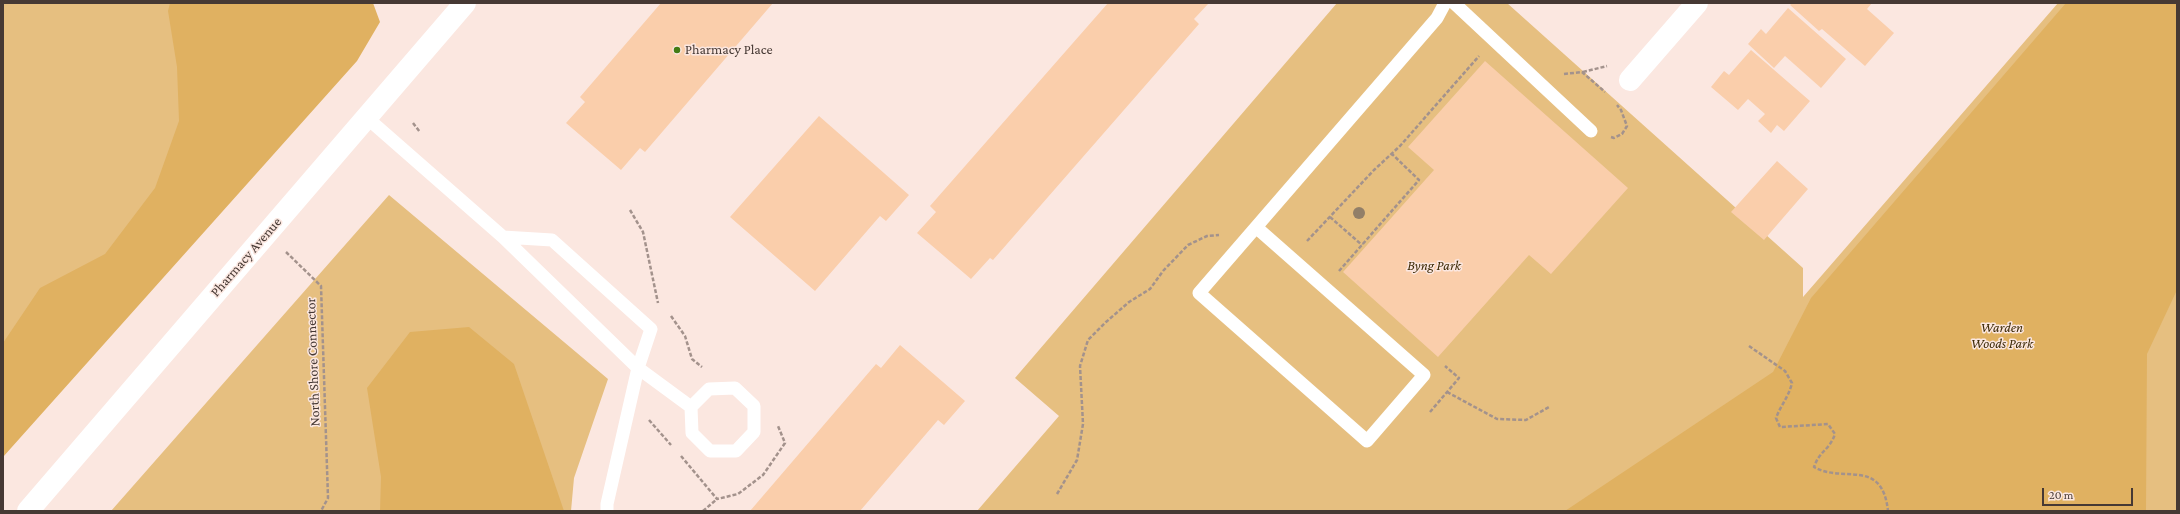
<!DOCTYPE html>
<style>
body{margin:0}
#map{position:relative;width:2180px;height:514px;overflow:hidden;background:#fbe7e0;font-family:"Crimson Pro",serif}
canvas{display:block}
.frame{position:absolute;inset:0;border:4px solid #463934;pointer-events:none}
.scale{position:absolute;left:2042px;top:488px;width:91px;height:18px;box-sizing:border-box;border:2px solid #463934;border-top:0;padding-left:5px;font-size:12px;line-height:14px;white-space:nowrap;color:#463934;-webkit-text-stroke:3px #fbe7e0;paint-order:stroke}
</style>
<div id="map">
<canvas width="2180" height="514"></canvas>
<div class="frame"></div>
<div class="scale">20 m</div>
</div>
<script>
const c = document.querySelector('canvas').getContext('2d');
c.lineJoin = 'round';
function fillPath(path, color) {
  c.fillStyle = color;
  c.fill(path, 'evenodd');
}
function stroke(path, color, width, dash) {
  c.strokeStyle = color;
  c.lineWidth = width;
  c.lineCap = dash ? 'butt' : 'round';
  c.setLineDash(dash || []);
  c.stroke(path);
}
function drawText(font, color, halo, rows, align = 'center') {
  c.font = font + ' "Crimson Pro",serif';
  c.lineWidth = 3;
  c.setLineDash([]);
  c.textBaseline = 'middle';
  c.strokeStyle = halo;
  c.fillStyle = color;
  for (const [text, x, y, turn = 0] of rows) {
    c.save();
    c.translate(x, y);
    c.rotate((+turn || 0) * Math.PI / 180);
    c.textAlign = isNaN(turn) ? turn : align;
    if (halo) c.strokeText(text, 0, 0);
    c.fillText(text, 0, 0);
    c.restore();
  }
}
fillPath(new Path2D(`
 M3 3H342L3 457Z
 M1337 3H1507L1803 268V297L2058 3H2177V511H977L1059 416 1015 378Z
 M389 195 608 379 574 478 571 511H111Z`), '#e6bf80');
fillPath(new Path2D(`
 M170 3H373L380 22 357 61 3 457V343L40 288 105 254 155 188 179 121 177 67 168 11Z
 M2066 3H2177V290L2147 354 2146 511H1565L1773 372 1811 298Z
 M469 327 514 364 564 511H380L381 477 367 388 410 332Z`), '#e0b161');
fillPath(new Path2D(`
 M661 3H773L645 152 640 148 621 170 566 123 585 102 580 97Z
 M1108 3H1209L1194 19 1199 24 993 260 990 258 971 279 917 233 936 212 930 206Z
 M1792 3H1872L1867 9 1894 33 1865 66 1822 29 1819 31 1790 5Z
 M1788 8 1846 59 1821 88 1785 56 1774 68 1748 44 1761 29 1766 34Z
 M1751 50 1810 101 1784 131 1777 125 1771 133 1758 121 1765 114 1748 99 1738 110 1711 87 1724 71 1729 75Z
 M1485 61 1628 188 1551 274 1529 255 1438 357 1343 272 1434 170 1408 147Z
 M819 116 909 195 886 221 880 216 815 291 730 217Z
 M1777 161 1808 189 1764 240 1731 212Z
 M900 345 965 401 944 425 938 420 860 511H750L876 364 881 368Z`), '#faceab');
stroke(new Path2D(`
 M1583 72 1607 66
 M1564 74 1582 72 1605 92
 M413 123 420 132
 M1611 137 1614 138 1622 134 1627 126 1621 110 1617 105
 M630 210 643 232 658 303
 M1330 217 1362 245
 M1307 241 1374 170 1400 146 1479 56
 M286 252 321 286 328 498 321 511
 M1339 271 1419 180 1392 154
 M671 316 685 336 692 359 702 367
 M1749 346 1785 371 1792 383C1789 396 1781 405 1776 418L1780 427 1828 424 1835 434C1829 451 1820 450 1814 467 1844 484 1882 457 1888 511
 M1447 392 1497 419 1526 420 1549 407
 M1430 412 1459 378 1445 366
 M649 420 671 445
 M681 456 717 499 738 494 763 475 785 443 778 426
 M1057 494 1077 460 1083 424 1080 366 1088 340 1106 322 1129 302 1150 289 1163 271 1188 245 1207 236 1219 235
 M703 511 717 499`), '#a3928c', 2.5, [4, 2]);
stroke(new Path2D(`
 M1454 3 1591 131
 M366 117 503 237 638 368 691 407
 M1257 228 1424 375 1367 441 1199 293 1437 18 1445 3
 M503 237 552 240 651 329 638 368 607 504V511
 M735 388 754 406V432L736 451H710L692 433 691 407 709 389Z`), '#fff', 13);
stroke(new Path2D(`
 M1630 80 1697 3`), '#fff', 22);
stroke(new Path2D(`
 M28 511 465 3`), '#fff', 22);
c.fillStyle = '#927f68';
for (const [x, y] of [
 [1359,213]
]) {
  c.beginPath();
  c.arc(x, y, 6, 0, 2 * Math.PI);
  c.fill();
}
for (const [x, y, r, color] of [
 [677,50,4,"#437c14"]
]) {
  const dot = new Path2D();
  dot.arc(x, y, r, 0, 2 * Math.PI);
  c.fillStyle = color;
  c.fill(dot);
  stroke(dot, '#fbe7e0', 1.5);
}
drawText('14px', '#463934', '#fbe7e0', [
 ["Pharmacy Place",685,50]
], 'left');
drawText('14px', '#463934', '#fbe7e0', [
 ["Pharmacy Avenue",246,257,-49],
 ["North Shore Connector",313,362,-92]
]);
drawText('italic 14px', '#3d2a06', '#fbe7e0', [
 ["Byng Park",1434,266],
 ["Warden",2002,328],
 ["Woods Park",2002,344]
]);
</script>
